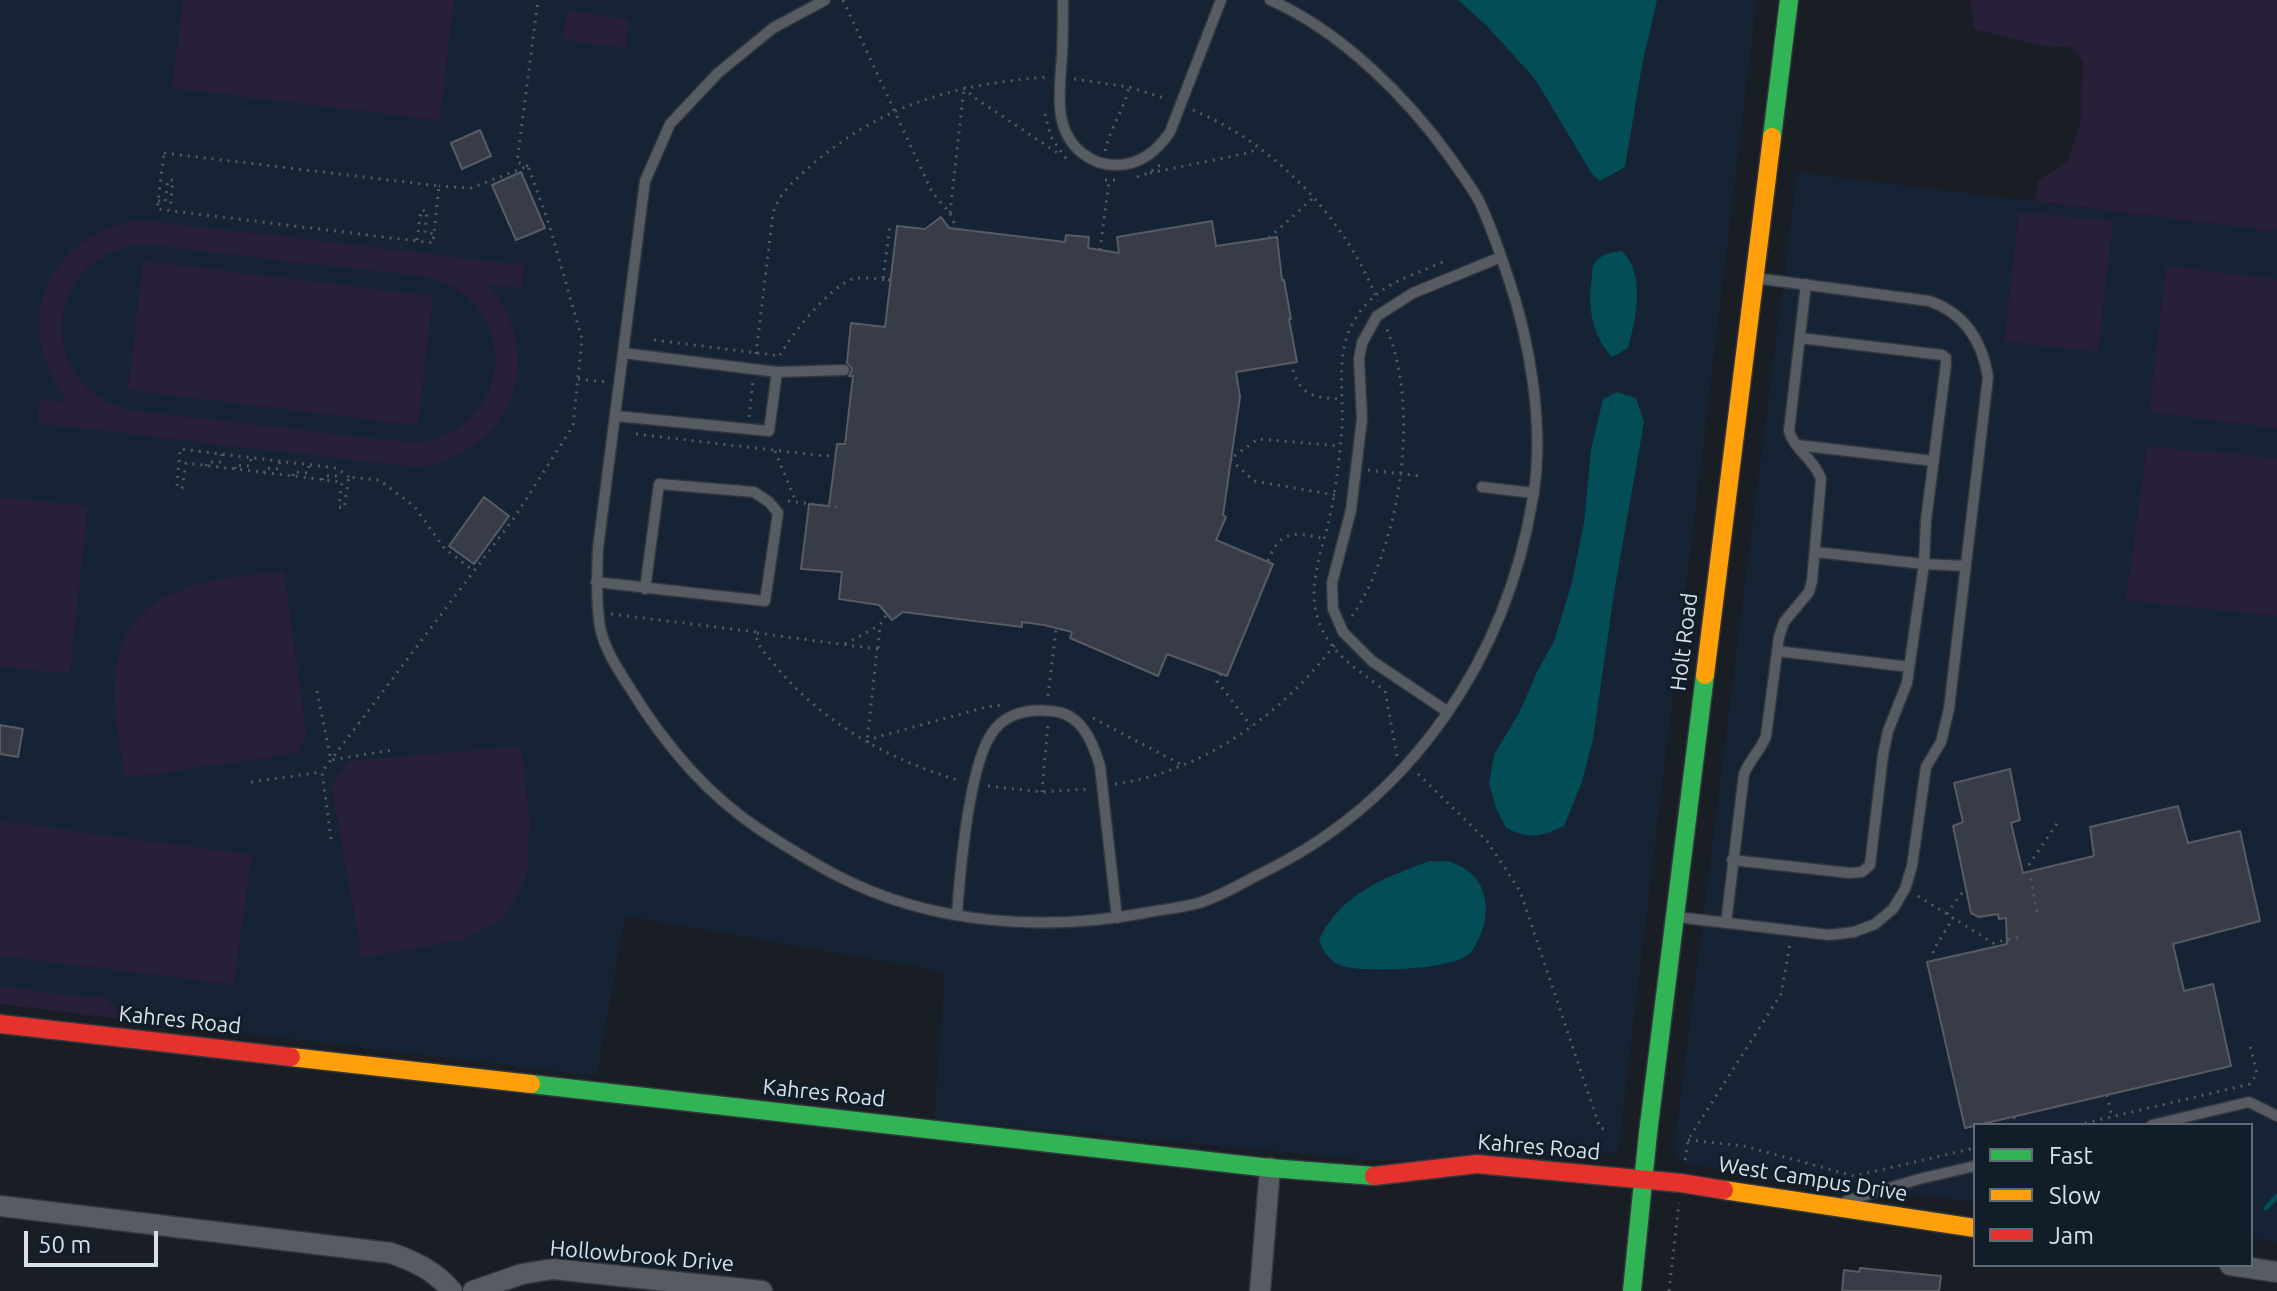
<!DOCTYPE html>
<style>
body{margin:0}
#map{position:relative;width:2277px;height:1291px;overflow:hidden;background:#181e24;font-family:Ubuntu,sans-serif}
canvas{display:block}
.legend{position:absolute;left:1973px;top:1123px;width:280px;height:144px;box-sizing:border-box;background:#121d2a;border:2px solid #616b76;margin:0;padding:10px 14px;list-style:none;font-size:24px;color:#d8e0e9}
.legend li{display:flex;align-items:center;gap:16px;height:40px}
.legend b{width:40px;border:2px solid #616b76}
.scale{position:absolute;left:24px;top:1231px;width:134px;height:36px;box-sizing:border-box;border:4px solid #d8e0e9;border-top:0;padding-left:10px;font-size:24px;line-height:28px;white-space:nowrap;color:#d8e0e9;-webkit-text-stroke:6px #121d2a;paint-order:stroke}
</style>
<div id="map">
<canvas width="2277" height="1291"></canvas>
<ul class="legend">
<li><b style="height:10px;background:#30b455"></b>Fast</li>
<li><b style="height:10px;background:#ff9f0a"></b>Slow</li>
<li><b style="height:10px;background:#e5322d"></b>Jam</li>
</ul>
<div class="scale">50 m</div>
</div>
<script>
const c = document.querySelector('canvas').getContext('2d');
c.lineJoin = 'round';
function fillPath(path, color) {
  c.fillStyle = color;
  c.fill(path, 'evenodd');
}
function stroke(path, color, width, dash) {
  c.strokeStyle = color;
  c.lineWidth = width;
  c.lineCap = dash ? 'butt' : 'round';
  c.setLineDash(dash || []);
  c.stroke(path);
}
function drawText(font, color, halo, rows, align = 'center') {
  c.font = font + ' Ubuntu,sans-serif';
  c.lineWidth = 6;
  c.setLineDash([]);
  c.textBaseline = 'middle';
  c.strokeStyle = halo;
  c.fillStyle = color;
  for (const [text, x, y, turn = 0] of rows) {
    c.save();
    c.translate(x, y);
    c.rotate((+turn || 0) * Math.PI / 180);
    c.textAlign = isNaN(turn) ? turn : align;
    if (halo) c.strokeText(text, 0, 0);
    c.fillText(text, 0, 0);
    c.restore();
  }
}
fillPath(new Path2D(`
 M0 0H1757L1618 1153 1377 1161 934 1119 945 972 625 916 597 1076 0 1004Z
 M1797 172 2277 231V1242L2251 1238V1125H1975V1202L1690 1165 1679 1159 1674 1147Z`), '#152334');
fillPath(new Path2D(`
 M183 0H454L440 120 172 88Z
 M1970 0H2277V231L2035 201 2038 181 2067 161 2080 125 2083 60 2070 47 2041 46 1974 29Z
 M567 11 629 19 626 48 563 40Z
 M2019 212 2113 221 2098 352 2004 341Z
 M141 220 524 265 522 288 489 285C549 359 511 456 416 467L37 423 39 400 69 402C8 328 46 232 141 220ZM142 244 422 276C524 295 517 432 415 443L135 411C33 392 40 255 142 244Z
 M143 261 433 296 418 425 128 390Z
 M2166 266 2277 279V428L2149 412Z
 M2147 446 2277 458V616L2126 600Z
 M0 497 88 506 70 674 0 666Z
 M284 572 307 737 296 753 125 778C120 742 110 704 116 667 130 584 217 577 284 572Z
 M521 746 530 819 527 876 504 918 465 939 362 958 331 785 350 761Z
 M0 821 252 855 234 984 0 956Z
 M0 986 83 997 103 996 116 1008 121 1019 0 1004Z`), '#281f38');
fillPath(new Path2D(`
 M1458 0H1657L1642 65 1625 167 1600 181 1592 174 1535 79 1487 26Z
 M1622 251C1646 275 1636 319 1628 348L1612 357C1592 336 1587 305 1592 277 1592 273 1592 268 1594 264 1600 254 1612 252 1622 251Z
 M1617 392 1636 398 1644 422 1615 587 1593 739 1582 782 1564 826C1540 837 1532 840 1506 828L1496 808 1489 783 1494 755 1520 711 1537 672 1554 641 1571 586 1584 523 1591 450 1603 399Z
 M1429 861C1436 862 1447 860 1453 863 1490 876 1493 915 1476 944 1474 947 1472 952 1469 954 1451 970 1366 973 1342 966 1330 962 1323 951 1319 940 1340 894 1384 878 1429 861Z`), '#024d56');
stroke(new Path2D(`
 M2266 1208 2277 1196`), '#024d56', 5);
const building = new Path2D(`
 M480 130 491 156 462 169 451 143Z
 M521 172 545 228 516 240 492 185Z
 M941 217 949 228 1065 242 1066 235 1089 237 1088 248 1119 253 1117 237 1212 221 1216 246 1277 237 1282 280H1284L1291 319H1289L1297 362 1236 372 1240 397 1223 515 1226 517 1216 540 1273 564 1227 676 1167 654 1158 676 1070 638 1072 632 1044 625 1022 622V627L903 612 892 620 879 605 839 599 842 572 801 569 809 504 829 506 837 444H845L853 376H849L852 369 847 363 851 323 885 327 897 226 925 229Z
 M484 497 509 516 474 564 449 546Z
 M0 725 23 729 18 757 0 754Z
 M2010 769 2020 820 2011 823 2023 873 2094 856 2090 827 2178 806 2188 843 2240 831 2260 921 2173 944 2184 991 2213 984 2231 1066 1965 1128 1927 962 2007 944 2006 918 1999 919 1998 914 1979 917 1971 913 1953 826 1963 822 1954 783Z
 M1860 1268 1941 1276 1939 1291H1842L1844 1270 1859 1272Z`);
fillPath(building, '#383c48');
stroke(building, '#575b62', 2);
const lane = new Path2D(`
 M825 0 773 28 718 73 670 124 645 181 598 548C597 574 596 601 600 627 604 648 618 670 630 688 664 744 707 795 762 831 787 847 812 863 838 876 930 924 1043 932 1144 913 1163 909 1184 908 1202 902 1223 895 1244 882 1264 872 1411 800 1507 658 1533 497 1545 428 1530 340 1507 274 1499 250 1490 224 1479 201 1472 187 1461 174 1452 160 1408 98 1341 31 1270 0
 M1063 0C1063 18 1063 37 1062 55 1060 89 1052 129 1082 153 1092 161 1102 165 1115 165 1140 165 1156 152 1170 132L1221 0
 M1800 338 1942 355 1946 358V364L1926 520 1924 564 1815 552
 M623 353 777 372 844 370
 M616 416 769 431 777 372
 M1797 445 1934 461
 M1482 487 1534 493
 M596 582 765 601 778 513 769 502 754 492 659 484 645 589
 M1777 651 1909 667
 M1448 712 1372 661 1343 632 1333 609 1332 583 1351 510 1362 419 1359 359 1362 343 1377 316 1413 293 1501 257
 M1732 860 1850 873 1862 872 1870 865 1883 755 1888 731 1907 683 1924 564 1966 566
 M957 914C960 873 969 759 995 729 1009 712 1030 709 1051 711 1081 713 1092 740 1100 766L1117 918
 M1677 917 1829 935 1854 932 1875 924 1893 909 1905 889 1912 866 1926 767 1941 742 1949 709 1988 377C1982 341 1965 313 1929 301L1755 278
 M1726 923 1744 774C1750 759 1761 750 1766 736L1779 637 1784 622 1809 592 1812 581 1821 479C1815 460 1794 450 1789 431L1806 284
 M2152 1125 2249 1102 2277 1116
 M1846 1201 1919 1179 1975 1166`);
const street = new Path2D(`
 M0 1206 391 1253C416 1262 435 1271 452 1291
 M2230 1265 2277 1272
 M473 1291 522 1274 553 1269 762 1291
 M1260 1291 1270 1168`);
const fast = new Path2D(`
 M1772 137 1789 0
 M531 1084 1270 1168 1374 1176
 M1632 1291 1648 1133 1705 675`);
const slow = new Path2D(`
 M1705 675 1772 137
 M291 1057 531 1084
 M1724 1190 1975 1228`);
const jam = new Path2D(`
 M0 1024 291 1057
 M1374 1176 1477 1164 1681 1183 1724 1190`);
stroke(lane, '#33373d', 13);
stroke(street, '#33373d', 23);
stroke(fast, '#33373d', 21);
stroke(slow, '#33373d', 21);
stroke(jam, '#33373d', 21);
stroke(new Path2D(`
 M843 0 932 192 950 213 958 233
 M1074 79 1129 87 1167 99
 M964 87 972 96 1059 154
 M1193 110C1276 145 1344 217 1378 301
 M1045 114 1051 137 1067 160
 M1105 151C1110 128 1124 110 1129 87
 M164 153 439 186 433 243 157 209Z
 M528 166 517 162 538 0
 M1150 173 1248 153 1259 148
 M1137 177 1149 173 1164 162
 M1105 180H1121
 M158 201 165 202 168 180H173L170 210
 M950 213 964 87
 M1269 238 1313 198
 M417 240 421 210 427 211 425 233 434 234
 M1100 250 1109 182
 M654 340 781 356
 M756 354 773 213C778 195 793 182 806 170 879 105 952 85 1046 77
 M780 355C791 335 830 286 853 279 863 276 880 280 890 280L883 279 890 226
 M1291 362C1298 394 1311 398 1342 399
 M578 379 606 382
 M749 417 753 381
 M636 434 824 456 836 455
 M775 451 796 502
 M206 466 207 462H221L222 454
 M235 469V465L250 466 251 458
 M1368 470 1420 476
 M264 473 265 468 279 469 280 461
 M293 476V472L308 473 309 465
 M349 477 336 468 180 449 177 487 182 488 186 463 342 482 339 507 344 508 349 477 379 480 414 506 445 549 474 571 514 518 573 426 582 339 549 224 528 166 471 188 439 186
 M322 480 323 476H337L342 473
 M1335 495 1254 481 1230 459 1258 439 1340 446
 M788 501 837 507
 M1268 561C1280 529 1296 532 1325 539
 M611 614 756 632C756 646 766 654 774 664 822 723 889 760 961 781
 M1352 616C1401 545 1421 407 1386 327
 M757 633 877 649 867 742
 M845 644 880 625
 M878 648 880 625 887 614
 M1221 674 1217 681 1251 726
 M317 691 331 760 392 750
 M1048 696 1056 629
 M1093 718 1182 765
 M867 742 877 737 986 707 1001 705
 M1397 756 1385 691C1357 668 1328 654 1317 616 1308 584 1322 551 1329 520 1336 490 1339 460 1342 429 1344 390 1334 350 1357 316 1377 285 1410 276 1443 262
 M1418 774 1487 841 1520 891 1600 1128 1605 1129
 M251 782 322 772
 M1115 784C1205 771 1282 714 1336 643
 M988 786 1042 792 1088 789
 M1042 792 1048 724
 M331 839 322 772 474 571
 M1918 896 1993 943 2024 936
 M2037 912 2028 866 2058 822
 M1947 914 1961 894 1967 893
 M1935 961 1933 951 1953 918
 M2107 1095 2112 1117
 M2014 1117 2016 1125
 M1987 1123 1988 1125
 M2077 1125 2250 1084 2257 1074 2249 1041
 M1688 1140 1744 1146 1854 1176 1975 1148
 M1685 1160 1688 1140 1781 994 1790 944
 M1669 1291 1679 1203`), '#54595e', 3, [2, 6]);
stroke(lane, '#575c62', 10);
stroke(street, '#575c62', 20);
stroke(fast, '#30b455', 18);
stroke(slow, '#ff9f0a', 18);
stroke(jam, '#e5322d', 18);
drawText('22px', '#d8e0e9', '#121d2a', [
 ["Holt Road",1684,642,-83],
 ["Kahres Road",180,1020,6],
 ["Kahres Road",824,1093,6],
 ["Kahres Road",1539,1147,5],
 ["West Campus Drive",1813,1179,9],
 ["Hollowbrook Drive",642,1256,5]
]);
</script>
